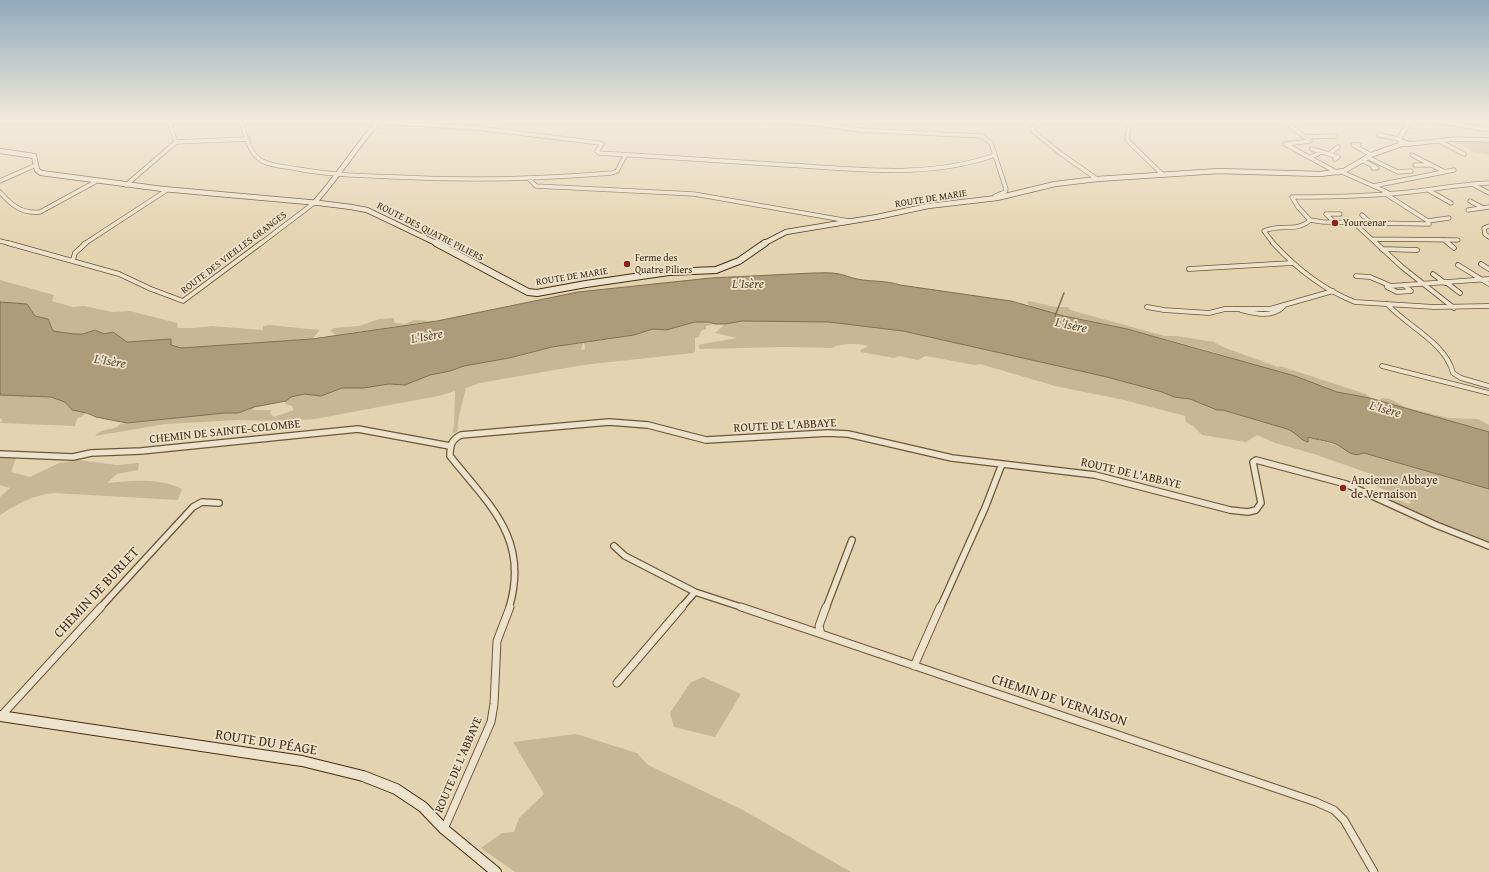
<!DOCTYPE html>
<meta charset="utf-8">
<style>
body{margin:0}
canvas{display:block;background:#e4d3b0}
</style>
<canvas width="1489" height="872"></canvas>
<script>
const c = document.querySelector('canvas').getContext('2d');
c.lineJoin = 'round';
function fillPath(path, color) {
  c.fillStyle = color;
  c.fill(path, 'evenodd');
}
function stroke(path, color, width, dash) {
  c.strokeStyle = color;
  c.lineWidth = width;
  c.lineCap = dash ? 'butt' : 'round';
  c.setLineDash(dash || []);
  c.stroke(path);
}
function drawText(font, color, halo, rows, align = 'center') {
  c.font = font + ' "Gentium Book Plus",serif';
  c.lineWidth = 3.5;
  c.setLineDash([]);
  c.textBaseline = 'middle';
  c.strokeStyle = halo;
  c.fillStyle = color;
  for (const [text, x, y, turn = 0] of rows) {
    c.save();
    c.translate(x, y);
    c.rotate((+turn || 0) * Math.PI / 180);
    c.textAlign = isNaN(turn) ? turn : align;
    if (halo) c.strokeText(text, 0, 0);
    c.fillText(text, 0, 0);
    c.restore();
  }
}
fillPath(new Path2D(`
 M1453 141H1489V155L1474 152Z
 M0 280 54 295 52 301 73 307 84 306 112 312 130 311 177 323 178 328H195L211 326 263 330V326L269 325 320 330 312 339 181 348 171 345V339L126 342 113 332 104 334 95 330 83 334H74L53 331 48 319 35 316 27 304 0 302Z
 M1029 301 1055 307H1068L1070 310 1165 336H1177L1214 342 1223 347 1278 367 1280 366 1366 394 1370 398 1337 392 1295 376 1263 368 1210 351 1127 329 1064 316 1033 308 1027 303Z
 M393 318 395 323 405 324 414 320 432 321 337 335 330 331 334 328 359 326 379 319Z
 M742 321 829 322 903 331 1107 377 1162 392 1174 397 1190 399 1217 410H1223L1287 429 1294 431 1305 442H1308L1307 437 1339 446 1359 455 1363 453 1489 489V545L1385 501 1383 497 1387 496 1409 504 1411 502 1376 486 1385 479 1314 454 1275 443 1257 435 1246 442 1202 435 1193 426 1186 422 1185 416 1124 400 1055 386 980 364 974 365 926 356 918 360 899 356 894 358 861 352 860 350 869 346C860 343 840 343 832 348L784 347 700 349 698 346 702 344 737 338 715 333 725 324Z
 M695 322H709L715 324 706 326V329L701 331 699 337 695 338V351L693 353 583 365 480 383 466 388 459 416 457 432 452 433 454 425 455 391 438 396 315 419 283 421 238 420 165 424 95 436C105 426 113 432 120 424L225 413H238L254 407 253 410H271L270 413 274 417 294 410 292 406 285 404 286 401 291 397 304 394H311L321 396 342 388H363L389 384 405 385 430 375 450 371 464 366 509 358 552 347 583 343 581 350 585 349 584 343 634 335 653 329 666 330Z
 M0 395 51 397 65 402 72 410 87 413 77 419 75 426 0 423 3 420 0 418Z
 M1383 398 1390 399 1405 407 1448 418 1478 419 1489 425V432L1379 400Z
 M0 457 16 458 11 472 30 477 59 463 79 460 117 465 139 463 138 470 117 474 107 483C132 481 158 477 182 489L178 500 54 493C31 496 19 503 0 515V497L10 488 0 485Z
 M703 677 741 694 715 737 674 727 670 713 690 683Z
 M576 734 637 753 648 765 743 810 851 872H515L481 848 502 833 514 832 519 818 544 794 513 742Z`), '#c8b795');
const water = new Path2D(`
 M813 273C822 273 831 272 839 274 845 275 851 278 857 279 871 282 885 280 900 285L1011 301 1064 316 1127 329 1295 376 1337 392 1370 398 1489 432V489L1364 453C1351 458 1347 450 1338 445 1330 441 1317 440 1308 437V442C1301 441 1296 432 1287 429L1223 410H1217L1190 399 1174 397 1162 392 1107 377 903 331 829 322 742 321 725 324H715L709 322H695L666 330 653 329 634 335 552 347 509 358 464 366 450 371 430 375 405 385 389 384 363 388H342L321 396 304 394 291 397 286 401 254 407 238 413H225L127 423 96 417 87 413 72 410 65 402 51 397 0 395V302L27 304 35 316 48 319 53 331 74 334H83L95 330 104 334 113 332 127 342 171 339V345L181 348 312 339 437 321 578 292 711 278Z`);
fillPath(water, '#ad9b7a');
stroke(water, '#826f50', 1);
stroke(new Path2D(`
 M1055 316 1064 293`), '#826f50', 1.5);
const streetFar3 = new Path2D(`
 M240 120C246 135 248 152 262 161 272 166 287 167 298 169 331 175 364 176 397 177 469 181 540 179 612 173L617 171 625 156
 M763 120 819 124 859 130 982 136 991 143 1006 189 1005 192 995 196 997 198
 M1043 120 1032 129 1033 131 1060 153 1097 179
 M1429 120 1489 130
 M1284 121 1310 141 1286 144
 M377 122 477 128 600 143 602 144 597 151 599 153C662 157 724 161 787 165 856 169 928 179 995 155
 M1129 128 1127 138 1129 142 1163 175
 M1379 135 1399 139
 M1305 137 1336 136
 M176 142 248 139
 M1441 142 1464 154
 M1285 144 1338 173
 M1410 144 1455 139 1489 140
 M1359 145H1353L1371 155
 M1312 149 1322 152
 M1329 154 1338 157 1335 159
 M1412 155 1443 171
 M1311 157 1322 152 1329 154 1338 147
 M1367 157 1398 172 1411 171
 M1362 160 1377 168H1373
 M1415 165H1429
 M1342 172 1387 192
 M529 179 536 186 694 194 849 221
 M0 181 36 165
 M1472 184 1489 193
 M126 185 176 142 168 120
 M1373 186 1454 170
 M1428 190 1451 203
 M0 192C11 205 22 214 40 212L95 182
 M1384 193 1428 221 1429 224
 M1470 201 1483 208
 M1468 210 1489 207
 M1362 215 1371 223
 M1310 220 1298 207 1292 197C1334 197 1377 196 1418 191 1442 188 1465 184 1489 183
 M1310 220 1323 222 1429 224
 M1428 221 1449 218
 M1335 223 1326 214H1340
 M1354 223 1377 244
 M1489 226 1484 228 1485 234 1489 237
 M1372 239 1458 240
 M1444 240 1449 244
 M0 241 12 244
 M84 244 167 190
 M260 244 314 203
 M1274 244 1264 231C1279 223 1297 233 1310 220`);
const streetFar2 = new Path2D(`
 M8 243 119 274 151 289 183 301 261 243
 M1273 243C1296 268 1324 290 1355 302L1434 307 1489 306
 M1376 243 1402 267 1454 308
 M1448 243 1454 248
 M1382 249 1417 250
 M73 260 75 253 86 243
 M1481 264 1489 269
 M1458 265 1489 284
 M1189 269 1292 263
 M1433 274 1445 283
 M1356 276 1370 277 1391 286 1489 279
 M1447 283 1460 293
 M1387 285V287L1397 292 1411 291 1404 285
 M1387 304C1407 326 1446 343 1453 373L1461 378 1489 386
 M1147 307 1164 310 1209 313 1225 309H1270L1333 291
 M1241 310C1256 314 1272 318 1284 306
 M1382 366 1489 393`);
const streetFar1 = new Path2D(`
 M0 454 73 457 91 453 141 451 358 429 450 446
 M614 546 625 556 695 592 744 608
 M100 608 193 507 202 502 219 503
 M509 608C530 539 490 506 450 456 450 446 451 440 461 435L609 422 648 425 706 440 828 433 848 434 952 458 1095 475 1230 510 1248 512 1256 510 1261 503 1253 462 1256 460 1346 484 1436 525 1489 546
 M681 608 695 592
 M826 608 852 540
 M940 608 985 508 1002 464`);
const street = new Path2D(`
 M741 607 821 634
 M826 607 819 626 821 634 1316 802 1334 810 1344 820 1374 872
 M914 666 940 607
 M617 683 682 607
 M1 716 101 607
 M444 829 491 722 494 704 497 641 510 607`);
const secondaryFar2 = new Path2D(`
 M1400 142H1402L1399 139 1410 120
 M0 151 34 156 37 170 41 173 163 189 319 203 351 207 367 210 438 244
 M314 203C338 177 356 146 380 120
 M763 244 786 232 877 217 928 206 997 198 1055 184 1097 179 1219 171 1320 174 1344 171 1371 155 1402 144H1410L1402 142`);
const secondaryFar1 = new Path2D(`
 M436 243 528 292 537 293 586 284 669 272 716 270 739 261 765 243`);
const secondary = new Path2D(`
 M0 716 302 761 363 776 396 789 423 807 444 829 496 872`);
stroke(streetFar3, '#6a573a', 5);
stroke(streetFar2, '#6a573a', 5.5);
stroke(streetFar1, '#6a573a', 8);
stroke(street, '#6a573a', 9);
stroke(secondaryFar2, '#422e12', 6);
stroke(secondaryFar1, '#422e12', 8);
stroke(secondary, '#422e12', 12);
stroke(streetFar3, '#ede2cc', 3.5);
stroke(streetFar2, '#ede2cc', 4);
stroke(streetFar1, '#ede2cc', 5.5);
stroke(street, '#ede2cc', 7);
stroke(secondaryFar2, '#ede2cc', 4.5);
stroke(secondaryFar1, '#ede2cc', 6);
stroke(secondary, '#ede2cc', 10);
const sky = c.createLinearGradient(0, 0, 0, 242);
sky.addColorStop(0, '#90aabc');
sky.addColorStop(0.5, '#f3ebdb');
sky.addColorStop(1, '#f3ebdb00');
c.fillStyle = sky;
c.fillRect(0, 0, 1489, 242);
for (const [x, y, r, color] of [
 [1335,223,4,"#8f2418"],
 [627,264,4,"#8f2418"],
 [1343,488,4,"#8f2418"]
]) {
  const dot = new Path2D();
  dot.arc(x, y, r, 0, 2 * Math.PI);
  c.fillStyle = color;
  c.fill(dot);
  stroke(dot, '#ede2cc', 1.5);
}
drawText('10px', '#422e12', '#ede2cc', [
 ["ROUTE DE MARIE",931,199,-9],
 ["ROUTE DES QUATRE PILIERS",430,232,27],
 ["ROUTE DES VIEILLES GRANGES",234,253,-37],
 ["ROUTE DE MARIE",572,277,-9]
]);
drawText('10px', '#422e12', '#ede2cc', [
 ["Yourcenar",1343,223],
 ["Ferme des",635,258],
 ["Quatre Piliers",635,270]
], 'left');
drawText('12px', '#422e12', '#ede2cc', [
 ["ROUTE DE L'ABBAYE",785,426,-3],
 ["CHEMIN DE SAINTE-COLOMBE",225,432,-6],
 ["ROUTE DE L'ABBAYE",1131,474,13],
 ["ROUTE DE L'ABBAYE",459,765,-67]
]);
drawText('12px', '#422e12', '#ede2cc', [
 ["Ancienne Abbaye",1351,481],
 ["de Vernaison",1351,495]
], 'left');
drawText('italic 13px', '#5d492c', '#ede2cc', [
 ["L'Isère",748,285],
 ["L'Isère",1071,326,12],
 ["L'Isère",427,337,-10],
 ["L'Isère",110,362,10],
 ["L'Isère",1385,410,16]
]);
drawText('14px', '#422e12', '#ede2cc', [
 ["CHEMIN DE BURLET",97,593,-47],
 ["CHEMIN DE VERNAISON",1059,701,18],
 ["ROUTE DU PÉAGE",266,743,9]
]);
</script>
